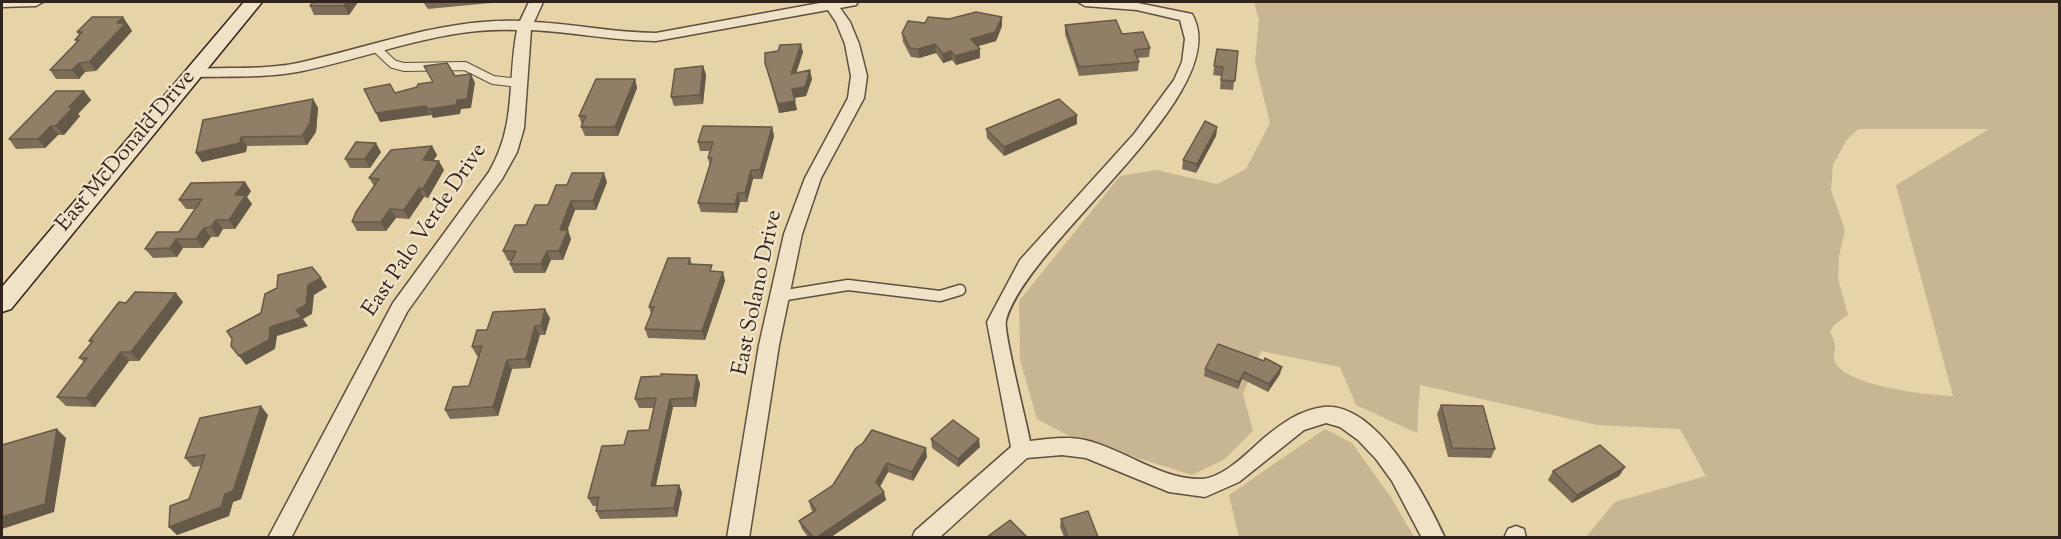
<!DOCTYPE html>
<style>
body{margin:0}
#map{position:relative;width:2061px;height:539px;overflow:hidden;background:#e7d3a8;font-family:"Sorts Mill Goudy",serif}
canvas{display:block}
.frame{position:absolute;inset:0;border:3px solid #31241f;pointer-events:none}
</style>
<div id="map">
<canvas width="2061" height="539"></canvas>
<div class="frame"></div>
</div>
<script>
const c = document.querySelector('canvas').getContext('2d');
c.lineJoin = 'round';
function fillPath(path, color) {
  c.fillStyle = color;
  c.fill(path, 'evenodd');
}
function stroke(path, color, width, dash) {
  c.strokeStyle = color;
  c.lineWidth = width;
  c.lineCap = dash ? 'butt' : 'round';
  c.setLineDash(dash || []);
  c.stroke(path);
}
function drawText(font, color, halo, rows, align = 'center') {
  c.font = font + ' "Sorts Mill Goudy",serif';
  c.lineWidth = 5;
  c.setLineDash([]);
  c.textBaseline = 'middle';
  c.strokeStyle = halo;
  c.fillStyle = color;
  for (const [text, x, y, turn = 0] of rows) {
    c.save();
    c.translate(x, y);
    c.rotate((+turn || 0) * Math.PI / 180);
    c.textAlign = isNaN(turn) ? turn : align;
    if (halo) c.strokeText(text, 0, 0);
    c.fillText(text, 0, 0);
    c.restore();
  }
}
fillPath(new Path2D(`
 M1254 2H2059V537H1586L1615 502 1706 476 1680 429 1597 425 1420 385 1417 433 1356 405 1340 367 1261 351 1243 394 1253 431 1225 459 1192 475 1071 437 1037 419 1020 360 1019 301 1120 176 1156 170 1217 184 1246 169 1270 123 1255 62 1259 20ZM1858 129H1989L1896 185 1953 396C1927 395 1852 387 1836 364 1831 357 1836 352 1835 346 1835 342 1832 336 1830 332L1834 325 1848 315 1838 279 1839 256 1845 230 1831 190 1833 165 1846 141Z
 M1325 429 1352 443 1392 499 1414 537H1239L1229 495Z`), '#c8b591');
const laneFar1 = new Path2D(`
 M377 49 393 64 404 67 465 66 493 80 519 83`);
const lane = new Path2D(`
 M780 296 848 285 940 296 960 290`);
const street = new Path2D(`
 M2 2H43L36 6 2 7Z
 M529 2H543L534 22C575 24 615 33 656 33L825 2H858L856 5 840 8 850 22 859 44 867 76 864 98 821 178 802 234 779 345 749 538H727L759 345 784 234 805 178 848 98 851 76 845 44 836 22 828 10 656 41C614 41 573 32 531 30L524 128 517 152 502 179 407 312 291 538H268L393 303 489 172C517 124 507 82 517 30 442 26 370 58 297 72 264 78 226 76 192 77L185 73 192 69C226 67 265 70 298 63 371 47 445 18 520 21Z
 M1078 2H1133L1192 14C1238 92 1027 241 1006 321 1003 331 1027 423 1030 441 1048 439 1067 436 1085 440 1124 449 1159 479 1200 479 1223 479 1248 452 1264 438 1282 423 1300 410 1324 407 1377 402 1426 497 1445 538H1422L1392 481 1376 459 1358 440 1340 427 1326 423 1304 430 1239 482 1205 497 1169 492 1086 458 1062 455 1027 458 939 538H912L915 531 1011 447 987 322 1020 260 1134 134 1174 80 1182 62 1185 39 1180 20 1137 10 1085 6Z
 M1516 526 1524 529 1526 538H1504L1508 529Z`);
const secondary = new Path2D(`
 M244 2H262L11 309 2 312V287Z`);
stroke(laneFar1, '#5e5041', 10);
stroke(lane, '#5e5041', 13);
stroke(street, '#5e5041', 3);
stroke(secondary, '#31241f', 3);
stroke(laneFar1, '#efe2c6', 8);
stroke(lane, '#efe2c6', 10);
fillPath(street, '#efe2c6');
fillPath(secondary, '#efe2c6');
fillPath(new Path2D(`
 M313 2H358L349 15H314L310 6Z
 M423 2H501L428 9Z
 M123 17 132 31 96 71 85 72 79 79H56L50 70 77 42 75 40 79 35 77 32Z
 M925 23 1002 26 996 41 977 46 980 49V58L956 65 952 60 943 63 936 53 919 58 911 57 903 42 902 33Z
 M1065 25 1122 34 1150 48 1149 57 1137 58 1139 62 1138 71 1079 76 1065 34Z
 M1217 49 1238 51 1233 90 1220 89 1221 76 1213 75Z
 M803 52 796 73 812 79 806 96 794 98 797 110 779 113 765 63Z
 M703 66 706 75 703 104 674 106 671 97Z
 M635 79 637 88 618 136H585L581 127 582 125 579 116Z
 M84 91 91 100 78 114 80 116 64 135H58L45 148 16 149 9 139Z
 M313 99 318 108 316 132 307 145 247 146 246 152 202 162 196 153Z
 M1077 124 1004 156 987 138 986 129Z
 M772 127 774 136 762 179H753L747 202H740L737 213 701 212 698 203 710 166 708 158 710 151H700L698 142Z
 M1217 127 1216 136 1196 173 1182 169 1183 160Z
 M432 146 437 155 434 160 444 170 428 198 424 197 409 219 396 218 386 231H357L352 222 374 186 369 178Z
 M381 152 370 168H350L345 159Z
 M607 182 596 210H575L567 230 571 239 563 260H551L545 273H514L510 264 512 261H508L503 251 526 225 548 205 567 185Z
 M251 191 247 197 252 204 235 229H223L218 237H211L203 248H183L177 257 153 258 145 249 179 232 196 209H186L179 200Z
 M690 258 692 264 714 272H723L725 281 705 340 648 338 645 329 651 314 649 307Z
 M183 302 139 361H129L95 407 66 406 57 397 84 362 79 358 91 343 89 341Z
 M550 318 545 335H540L530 368 512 369 498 416 450 419 445 410 469 386 479 356H477L472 347 487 330Z
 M1205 369 1280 374 1268 392 1242 379 1238 389 1204 376Z
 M697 375 700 384 696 407H673L656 485H679L682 493 677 517 600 519 596 511 597 506H593L588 498 624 445 649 430 654 408H639L635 399Z
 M1441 405 1495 449 1491 458 1448 457 1437 414Z
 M268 415 241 499 233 502 229 516 177 535 169 527 189 499 201 466 193 467 185 458Z
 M931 439 980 447 958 467 932 448Z
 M856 448 927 457 913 481 888 472 880 487 886 500 831 537H808L802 529 799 521 813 512 811 509 809 501 833 485Z
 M1625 467 1619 476 1572 503 1548 480 1553 471Z
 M1061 519 1098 537H1064L1060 527Z`), '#7c6d58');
fillPath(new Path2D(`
 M347 2H358L349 15 344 6Z
 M123 17 132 31 96 71 89 62 117 23Z
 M1002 17V26L996 41 972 48 971 39Z
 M801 44 803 52 793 83 791 74Z
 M935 44 936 53 919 58 918 49Z
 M980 49V58L956 65 955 56Z
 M951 51 952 60 943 63V54Z
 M79 63 85 72 79 79 72 70Z
 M703 66 706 75 703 104 700 95Z
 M810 70 812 79 806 96 793 98 792 89Z
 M471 74 475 83 471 108 461 109 460 114 433 118 428 109 457 100Z
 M635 79 637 88 618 136 615 127Z
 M84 91 91 100 78 114 80 116 64 135 56 126 69 107Z
 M313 99 318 108 316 132 307 145 302 136Z
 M795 101 797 110 779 113 778 104Z
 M426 106 431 115 380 122 376 113Z
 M1077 115V124L1004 156V147Z
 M51 126 58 135 45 148 38 139Z
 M772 127 774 136 762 179 760 170Z
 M1217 127 1216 136 1196 173 1197 164Z
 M241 137 247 146 246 152 202 162 196 153Z
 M376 143 381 152 370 168 365 159Z
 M432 146 437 155 428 169 423 160Z
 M439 161 444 170 428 198 423 189Z
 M751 170 753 179 747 202 745 193Z
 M604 173 607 182 596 210 593 201Z
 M245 182 251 191 247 197 252 204 235 229 229 220 235 195Z
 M419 188 424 197 409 219 404 210Z
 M738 193 740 202 737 213 735 204Z
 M571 201 575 210 564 239 560 230Z
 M390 209 396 218 386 231 381 222Z
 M216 220 223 229 218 237 211 227Z
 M204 228 211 237 203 248 196 239Z
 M568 230 571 239 563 260 559 251Z
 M176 239 183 248 177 257 170 248Z
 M547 251 551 260 545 273 541 264Z
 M723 272 725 281 705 340 702 331Z
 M321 278 327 287 314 295 312 314 303 319 308 326 277 336 275 349 246 365 239 356 270 327 296 310 308 285Z
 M176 293 183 302 139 361 131 352Z
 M545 309 550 318 545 335 541 326Z
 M535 326 540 335 530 368 526 359Z
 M121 352 129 361 95 407 86 398Z
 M507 360 512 369 498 416 493 407Z
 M1282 367 1280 374 1268 392 1269 384Z
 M1244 372 1242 379 1238 389 1239 382Z
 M697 375 700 384 696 407 693 398Z
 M670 399 673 407 654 494 651 486Z
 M261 406 268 415 241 499 233 502 229 516 177 535 169 527 225 494Z
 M57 429 66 438 54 512 2 529V517Z
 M979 439 980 447 958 467V459Z
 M926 448 927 457 913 481 912 472Z
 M887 463 888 472 877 491 876 482Z
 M1625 467 1619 476 1572 503 1577 495Z
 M679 485 682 493 677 517 674 508Z
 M884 492 886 500 831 537H817Z`), '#655947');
const building = new Path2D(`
 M313 2H347L344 6H310Z
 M976 12 1002 17 995 32 971 39 980 49 955 56 951 51 943 54 935 44 918 49 910 48 902 33 908 21 925 23 928 17 949 19Z
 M92 17H123L117 23H126L89 62 79 63 72 70H50L79 40H75L82 32H77Z
 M1116 20 1122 34 1143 32 1150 48 1134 50 1139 62 1079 67 1065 25Z
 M801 44 791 74 810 70 805 87 792 89 795 101 778 104 765 63V53L778 51 780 45Z
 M1217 49 1238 51 1235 81 1221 80 1223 67 1214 66Z
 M447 63 455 76 471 74 467 99 457 100 456 105 428 109 426 106 376 113 364 89 390 84 395 93 417 87 418 84 433 82 424 66Z
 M703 66 700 95 671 97 675 69Z
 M596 79H635L615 127H581L586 116H579Z
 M56 91H84L69 107H73L56 126H51L38 139H9Z
 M313 99 310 123 302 136 241 137 240 143 196 153 203 120Z
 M1059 99 1077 115 1004 147 986 129Z
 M1205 121 1217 127 1197 164 1183 160Z
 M703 126 772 127 760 170H751L745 193H738L735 204 698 203 712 158H708L713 142H698Z
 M356 142 376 143 365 159H345Z
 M432 146 423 160 439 161 423 189 419 188 404 210 390 209 381 222H352L356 212 379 179 369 178 391 150Z
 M572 173H604L593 201H571L560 230H568L559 251H547L541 264H510L516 251H503L515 225H526L535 205H548L556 185H567Z
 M245 182 235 195H246L229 220H216L211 227 204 228 196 239H176L170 248 145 249 157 232H179L202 199 179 200 191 183Z
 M668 258H690L688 264 712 265 710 271 723 272 702 331 645 329 654 307H649Z
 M312 267 321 278 308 285 306 305 296 310 302 317 270 327 269 340 239 356 231 346 232 339 227 331 261 313 265 294 277 288 278 275Z
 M135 292 176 293 131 352H121L86 398 57 397 87 358H79L93 341H89L119 302 126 303Z
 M545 309 541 326H535L526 359 507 360 493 407 445 410 453 387 469 386 482 346 472 347 477 330H487L493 312Z
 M1218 344 1264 361 1265 358 1282 367 1269 384 1244 372 1239 382 1205 369Z
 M661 374 697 375 693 398 670 399 651 486 679 485 674 508 596 511 599 497 588 498 602 446 624 445 628 431 649 430 656 398 635 399 641 377 661 376Z
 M1441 405 1483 406 1495 449 1452 448Z
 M261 406 233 491 225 494 221 507 169 527 170 506 189 499 205 455 185 458 200 418Z
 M953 420 979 439 958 459 931 439Z
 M57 429 45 504 2 517V445Z
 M872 430 926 448 912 472 887 463 876 482 884 492 817 537H813L799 521 816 510 809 501 833 485 856 448 863 443Z
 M1600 445 1625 467 1577 495 1553 471Z
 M1088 511 1098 537H1068L1061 519Z
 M1010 520 1027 537H987Z`);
fillPath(building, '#907f66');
stroke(building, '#655947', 1.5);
drawText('22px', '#31241f', '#efe2c6', [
 ["East McDonald Drive",127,152,-50],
 ["East Palo Verde Drive",426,231,-56],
 ["East Solano Drive",759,293,-78]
]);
</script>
